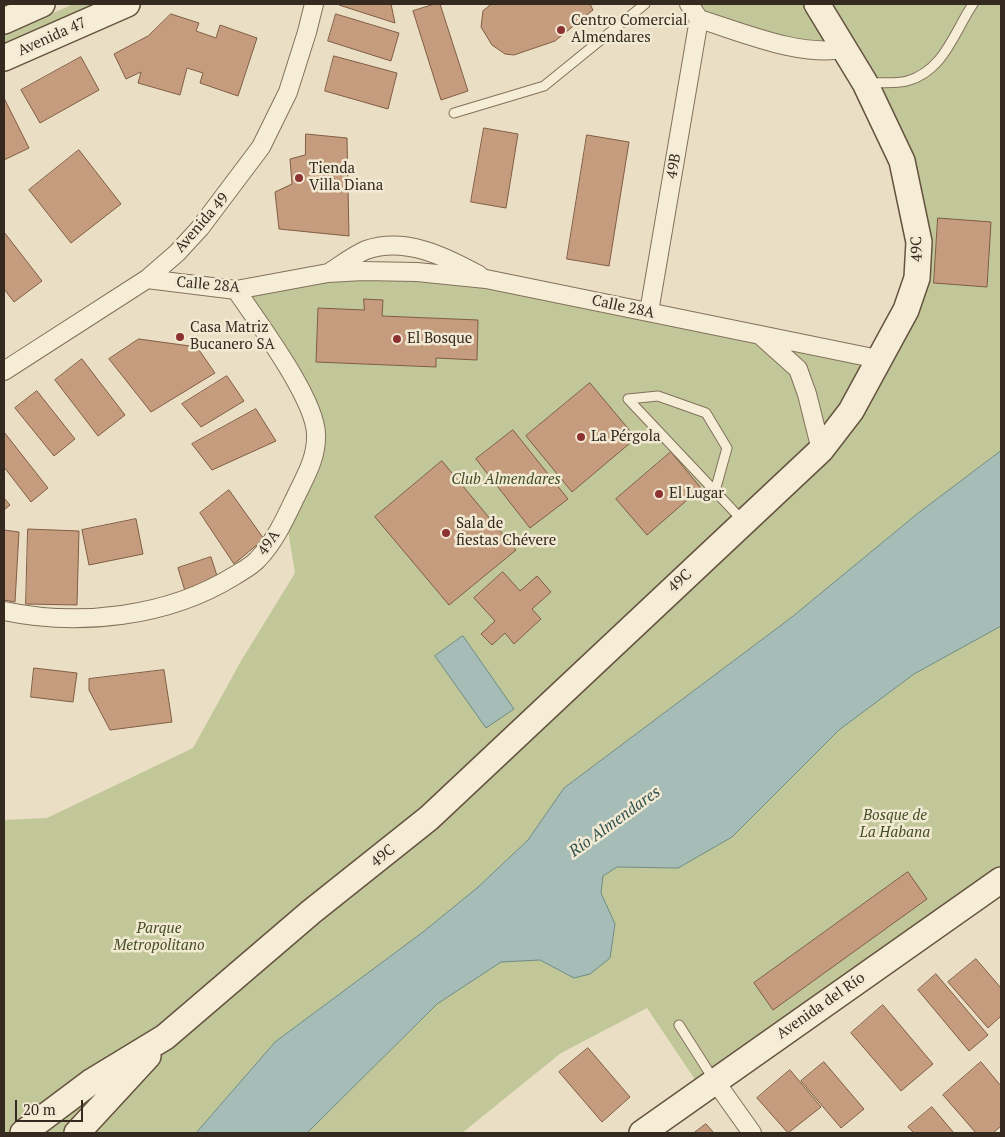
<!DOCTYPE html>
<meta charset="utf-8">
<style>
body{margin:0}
#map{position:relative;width:1005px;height:1137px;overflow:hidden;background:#eadfc4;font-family:"PT Serif",serif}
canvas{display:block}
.frame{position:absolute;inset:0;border:5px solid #342a1f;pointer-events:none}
.scale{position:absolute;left:15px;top:1100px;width:68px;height:22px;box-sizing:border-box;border:2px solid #342a1f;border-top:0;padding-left:6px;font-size:15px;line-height:18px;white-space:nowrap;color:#342a1f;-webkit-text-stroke:4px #f2e9d3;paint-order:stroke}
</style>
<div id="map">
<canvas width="1005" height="1137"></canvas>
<div class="frame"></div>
<div class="scale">20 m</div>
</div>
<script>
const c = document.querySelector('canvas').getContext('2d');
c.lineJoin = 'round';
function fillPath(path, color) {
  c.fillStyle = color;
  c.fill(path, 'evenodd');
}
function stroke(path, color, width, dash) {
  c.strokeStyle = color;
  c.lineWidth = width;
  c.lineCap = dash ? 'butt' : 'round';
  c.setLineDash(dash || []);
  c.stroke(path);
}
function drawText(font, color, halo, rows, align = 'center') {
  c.font = font + ' "PT Serif",serif';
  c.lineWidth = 5;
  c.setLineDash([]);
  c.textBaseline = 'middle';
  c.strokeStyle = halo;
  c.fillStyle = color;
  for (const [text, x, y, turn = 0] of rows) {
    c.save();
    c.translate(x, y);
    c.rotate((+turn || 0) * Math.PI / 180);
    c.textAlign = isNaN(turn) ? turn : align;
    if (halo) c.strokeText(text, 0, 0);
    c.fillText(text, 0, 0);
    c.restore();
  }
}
fillPath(new Path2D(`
 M74 4H98L4 45V34Z
 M689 4H1001V451L917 514 792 617 564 788 528 840 477 888 423 932 275 1042 196 1133H4V820L47 818 193 748 241 661 295 573 286 518 316 433 236 290 417 272 878 359 917 278 902 161 844 49 699 19Z
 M1001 626V880L702 1090 647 1008 561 1053 462 1133H307L437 1004 501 962 540 960 574 978 610 958 615 924 601 893 603 876 616 867 678 868 732 837 839 730 914 674Z`), '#c1c799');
const water = new Path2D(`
 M1001 451V626L914 674 839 730 732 837 678 868 617 867 603 876 601 893 615 924 610 958 590 974 574 978 540 960 501 962 437 1004 307 1133H196L275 1042 423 932 477 888 528 840 564 788 792 617 917 514Z
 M463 636 514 709 486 728 435 656Z`);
fillPath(water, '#a6bdb7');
stroke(water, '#6d8b84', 1);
const building = new Path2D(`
 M391 4 395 23 339 5V4Z
 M435 4H440L468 91 441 100 413 11Z
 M492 4H590L593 10 555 41 514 55 505 54 492 45 481 27 483 11Z
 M171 14 199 23 196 31 216 38 220 25 257 38 238 96 200 83 203 73 187 68 180 95 138 83 141 72 126 79 114 54 148 36Z
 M336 14 399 33 391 61 328 41Z
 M334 56 397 73 388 109 325 91Z
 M81 57 99 90 40 123 21 90Z
 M4 98 29 148 4 160Z
 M484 128 518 134 506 208 471 202Z
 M306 134 347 138 349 236 279 229 275 192 292 184 290 159 305 155Z
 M587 135 629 142 609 266 567 259Z
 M79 150 121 204 71 243 29 190Z
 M938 218 991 222 987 287 934 283Z
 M4 232 42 281 14 302 4 289Z
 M364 299 383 300 382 316 478 320 477 360 436 358V367L316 362 318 308 364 310Z
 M139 339 197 347 215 373 151 412 109 359Z
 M82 359 125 415 98 436 55 380Z
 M227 376 244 401 201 427 182 404Z
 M590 383 636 438 572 492 526 436Z
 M37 391 75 439 54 456 15 408Z
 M256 409 276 441 212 470 192 444Z
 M513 430 568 499 530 528 476 459Z
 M4 432 48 488 31 502 4 467Z
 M671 452 701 488 647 535 616 499Z
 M442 461 516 550 449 605 375 517Z
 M229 490 264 539 234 564 200 513Z
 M4 498 10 505 4 510Z
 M136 519 143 554 89 565 82 530Z
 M28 529 79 531 77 605 26 604Z
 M4 530 19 532 15 602 4 600Z
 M211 557 218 579 185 591 178 568Z
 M503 572 520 591 537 576 551 592 532 609 541 619 514 644 505 633 492 645 481 634 495 621 474 598Z
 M34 668 77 673 73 702 31 697Z
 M164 670 172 722 110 730 89 690V679Z
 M908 872 927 899 773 1010 754 983Z
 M976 959 1001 988V1016L988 1028 948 982Z
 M936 974 988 1035 969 1051 918 990Z
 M883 1005 933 1064 901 1091 851 1033Z
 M588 1048 630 1097 602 1122 559 1072Z
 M824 1062 864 1109 841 1128 801 1081Z
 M981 1062 1001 1086V1126L993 1133H976L943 1095Z
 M790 1070 821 1107 788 1133 757 1098Z
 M932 1107 954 1133H914L908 1127Z
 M706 1124 714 1133H694Z`);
fillPath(building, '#c59c7d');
stroke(building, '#805d44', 1);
const lane = new Path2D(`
 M868 83C880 82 895 84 907 81 944 71 954 32 973 4
 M454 113 544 86 645 4
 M715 491 727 448 706 413 658 396 628 399 744 522
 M679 1025 714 1080`);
const street = new Path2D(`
 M689 4 699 19C742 32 799 57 844 49
 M330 272C341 265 354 255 366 250 405 236 446 257 479 275
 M147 279 236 290 328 273 363 271 417 272 486 279 878 359
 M649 312 699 19
 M760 335 798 369 807 394 821 450
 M4 371 147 279 177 253 200 228 261 147 288 92 307 32 314 4
 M4 611C79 627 168 617 234 576 242 571 252 566 258 559 275 541 285 519 295 498 305 477 317 458 316 434 315 398 257 321 236 290
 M715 1081 752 1133`);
const secondary = new Path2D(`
 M4 21 42 4
 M4 58 127 4
 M23 1133 91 1082 165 1037 311 912 429 818 821 450 851 411 906 310 917 278 919 242 902 161 865 83 817 4
 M77 1133 148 1056
 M642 1133 1001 880`);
stroke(lane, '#83715c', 11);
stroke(street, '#83715c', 20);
stroke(secondary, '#65533f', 28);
stroke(lane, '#f6edd7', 9);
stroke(street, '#f6edd7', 18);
stroke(secondary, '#f6edd7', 25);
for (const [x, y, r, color] of [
 [561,30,5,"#8d3232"],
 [299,178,5,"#8d3232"],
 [180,337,5,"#8d3232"],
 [397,339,5,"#8d3232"],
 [581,437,5,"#8d3232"],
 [659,494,5,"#8d3232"],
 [446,533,5,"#8d3232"]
]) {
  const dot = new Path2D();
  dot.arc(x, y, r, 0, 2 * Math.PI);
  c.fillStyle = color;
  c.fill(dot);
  stroke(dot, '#f2e9d3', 2);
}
drawText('15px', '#342a1f', '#f2e9d3', [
 ["Centro Comercial",571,21],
 ["Almendares",571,38],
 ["Tienda",309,169],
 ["Villa Diana",309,186],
 ["Casa Matriz",190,328],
 ["Bucanero SA",190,345],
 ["El Bosque",407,339],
 ["La Pérgola",591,437],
 ["El Lugar",669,494],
 ["Sala de",456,524],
 ["fiestas Chévere",456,541]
], 'left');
drawText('15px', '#342a1f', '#f2e9d3', [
 ["Avenida 47",52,37,-24],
 ["49B",674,166,-80],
 ["Avenida 49",202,223,-49],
 ["49C",917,249,-92],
 ["Calle 28A",208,285,5],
 ["Calle 28A",623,307,12],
 ["49A",269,543,-55],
 ["49C",680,581,-43],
 ["49C",383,856,-39],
 ["Avenida del Río",821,1006,-35]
]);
drawText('italic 15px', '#454f27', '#f2e9d3', [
 ["Club Almendares",506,480],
 ["Bosque de",895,816],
 ["La Habana",895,833],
 ["Parque",159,929],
 ["Metropolitano",159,946]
]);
drawText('italic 16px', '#2f5351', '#f2e9d3', [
 ["Río Almendares",615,822,-36]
]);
</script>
